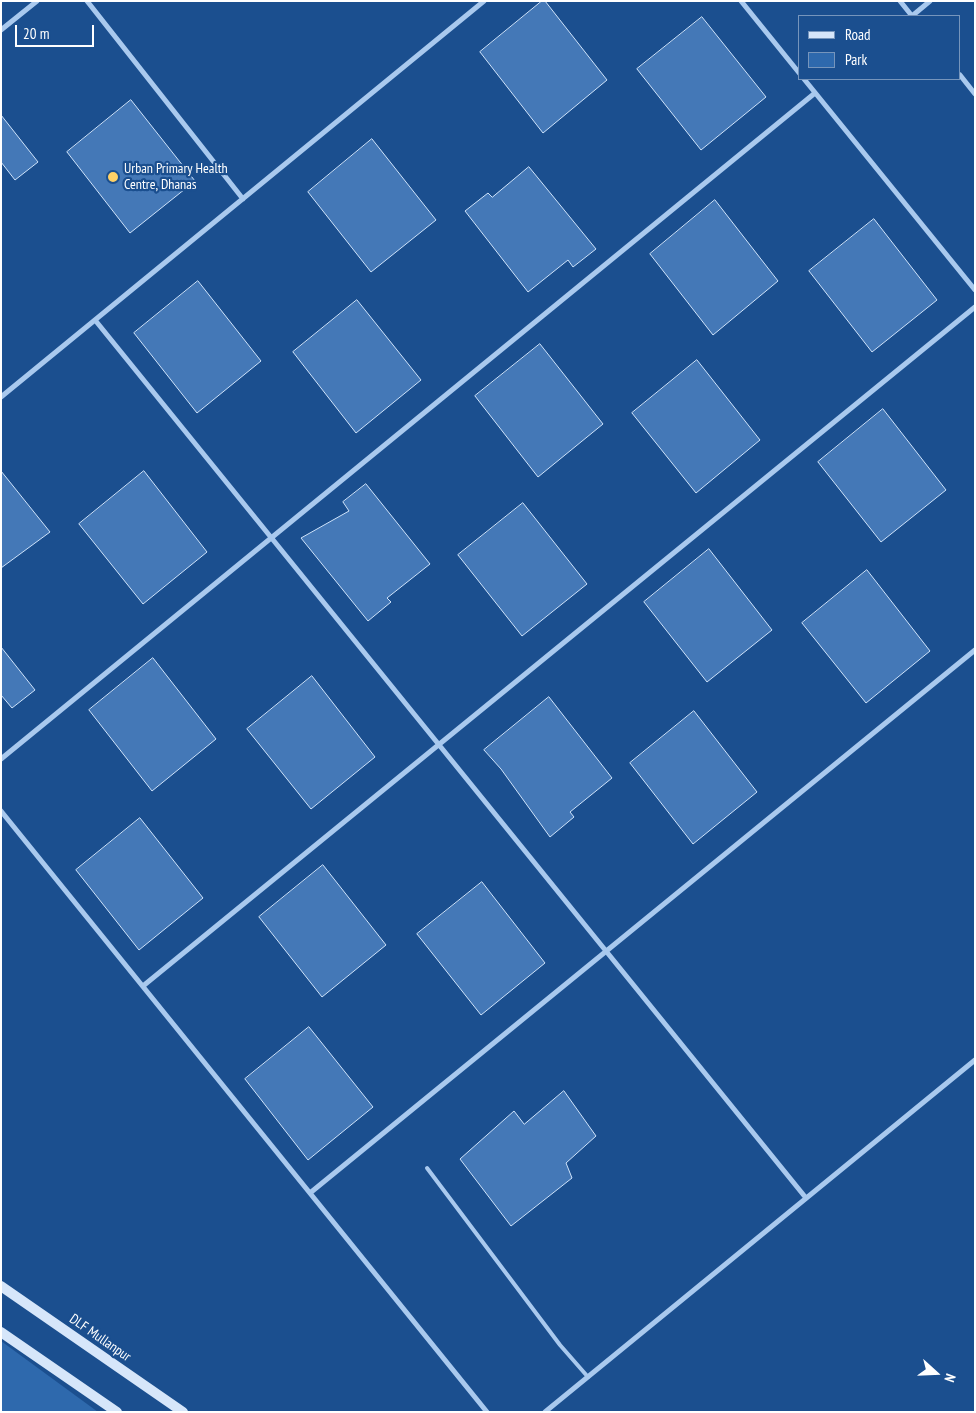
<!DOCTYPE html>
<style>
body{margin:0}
#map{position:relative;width:976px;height:1413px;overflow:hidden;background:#1b4f8f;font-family:"PT Sans Narrow",sans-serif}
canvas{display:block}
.frame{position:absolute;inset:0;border:2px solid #fff;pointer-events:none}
.legend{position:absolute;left:798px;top:15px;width:162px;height:65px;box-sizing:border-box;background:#1b4f8f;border:1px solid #7695bc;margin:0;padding:6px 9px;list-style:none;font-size:15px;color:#fff}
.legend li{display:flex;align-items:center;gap:10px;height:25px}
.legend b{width:25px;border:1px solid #7695bc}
.north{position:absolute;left:911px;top:1348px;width:50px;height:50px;-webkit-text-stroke:4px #1b4f8f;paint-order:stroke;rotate:110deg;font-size:14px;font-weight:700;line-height:20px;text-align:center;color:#fff}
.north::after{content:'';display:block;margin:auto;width:18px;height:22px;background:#fff;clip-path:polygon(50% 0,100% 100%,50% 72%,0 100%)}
.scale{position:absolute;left:15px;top:25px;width:79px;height:22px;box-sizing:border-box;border:2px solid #fff;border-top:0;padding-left:6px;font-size:15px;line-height:18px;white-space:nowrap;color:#fff;-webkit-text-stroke:4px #1b4f8f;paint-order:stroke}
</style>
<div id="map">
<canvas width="976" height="1413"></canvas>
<div class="frame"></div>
<ul class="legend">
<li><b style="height:6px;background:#d6e6fa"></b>Road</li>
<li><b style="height:14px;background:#2e69ad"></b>Park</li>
</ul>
<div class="north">N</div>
<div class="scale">20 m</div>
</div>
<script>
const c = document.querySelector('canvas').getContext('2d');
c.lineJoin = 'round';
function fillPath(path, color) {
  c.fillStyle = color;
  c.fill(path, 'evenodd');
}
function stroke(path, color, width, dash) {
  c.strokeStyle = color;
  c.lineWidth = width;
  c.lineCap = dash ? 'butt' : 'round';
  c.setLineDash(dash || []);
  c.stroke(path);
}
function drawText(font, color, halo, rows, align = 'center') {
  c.font = font + ' "PT Sans Narrow",sans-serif';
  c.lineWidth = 4.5;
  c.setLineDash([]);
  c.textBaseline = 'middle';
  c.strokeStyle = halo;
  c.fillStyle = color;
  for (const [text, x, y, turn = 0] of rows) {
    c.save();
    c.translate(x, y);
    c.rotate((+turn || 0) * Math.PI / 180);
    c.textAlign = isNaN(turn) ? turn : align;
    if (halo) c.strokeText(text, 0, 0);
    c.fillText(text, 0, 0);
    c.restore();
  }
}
fillPath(new Path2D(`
 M1 1341 98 1412H1Z`), '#2e69ad');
const building = new Path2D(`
 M542 1H545L607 80 543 133 480 52Z
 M702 17 766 97 701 150 637 69Z
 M131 100 195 181 130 233 67 152Z
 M1 115 38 162 15 180 1 162Z
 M372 139 436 220 371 272 308 192Z
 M529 167 596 249 573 267 568 260 528 292 465 211 488 193 492 197Z
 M715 200 778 281 713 335 650 254Z
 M874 219 937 300 872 352 809 271Z
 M198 281 261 361 197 413 134 333Z
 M357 300 421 380 356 433 293 352Z
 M540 344 603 424 538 477 475 396Z
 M697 360 760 440 696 493 632 413Z
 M883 409 946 490 881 542 818 462Z
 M1 471 50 532 1 568Z
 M144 471 207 552 143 604 79 524Z
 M366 484 430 564 387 598 391 602 368 621 301 538 349 511 343 502Z
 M523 503 587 584 522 636 458 555Z
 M709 549 772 630 707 682 644 602Z
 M867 570 930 651 866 703 802 623Z
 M1 647 35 690 12 708 1 695Z
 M153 658 216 739 152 791 89 710Z
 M312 676 375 757 311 809 247 729Z
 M549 697 612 778 570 812 574 817 550 837 501 769 484 750Z
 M694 711 757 792 693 844 630 763Z
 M140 818 203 898 139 950 76 870Z
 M323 865 386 945 322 997 259 917Z
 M482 882 545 963 481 1015 417 934Z
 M309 1027 373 1107 308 1160 245 1079Z
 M564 1091 596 1136 566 1163 572 1178 511 1226 460 1159 514 1111 524 1124Z`);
fillPath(building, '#4478b7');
stroke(building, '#cfe3fa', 1);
stroke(new Path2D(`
 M427 1168 560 1345 588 1377`), '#a9c9ee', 4);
stroke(new Path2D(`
 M87 1 243 199
 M741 1 800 74
 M900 1 912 16
 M912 16 930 1
 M1 30 37 1
 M960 75 975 94
 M804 79 975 290
 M95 320 806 1198
 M1 397 484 1
 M1 759 815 93
 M1 811 487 1412
 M143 986 975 307
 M310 1193 975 650
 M545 1412 975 1060`), '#a9c9ee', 5);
stroke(new Path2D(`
 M1 1286 183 1412
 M1 1332 117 1412`), '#d6e6fa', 10);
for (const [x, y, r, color] of [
 [113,177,6,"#ffd166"]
]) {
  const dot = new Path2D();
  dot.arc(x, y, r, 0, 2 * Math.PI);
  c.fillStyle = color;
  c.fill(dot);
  stroke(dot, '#1b4f8f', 2);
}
drawText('14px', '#fff', '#1b4f8f', [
 ["Urban Primary Health",124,169],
 ["Centre, Dhanas",124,185]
], 'left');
drawText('14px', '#fff', '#1b4f8f', [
 ["DLF Mullanpur",100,1338,35]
]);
</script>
